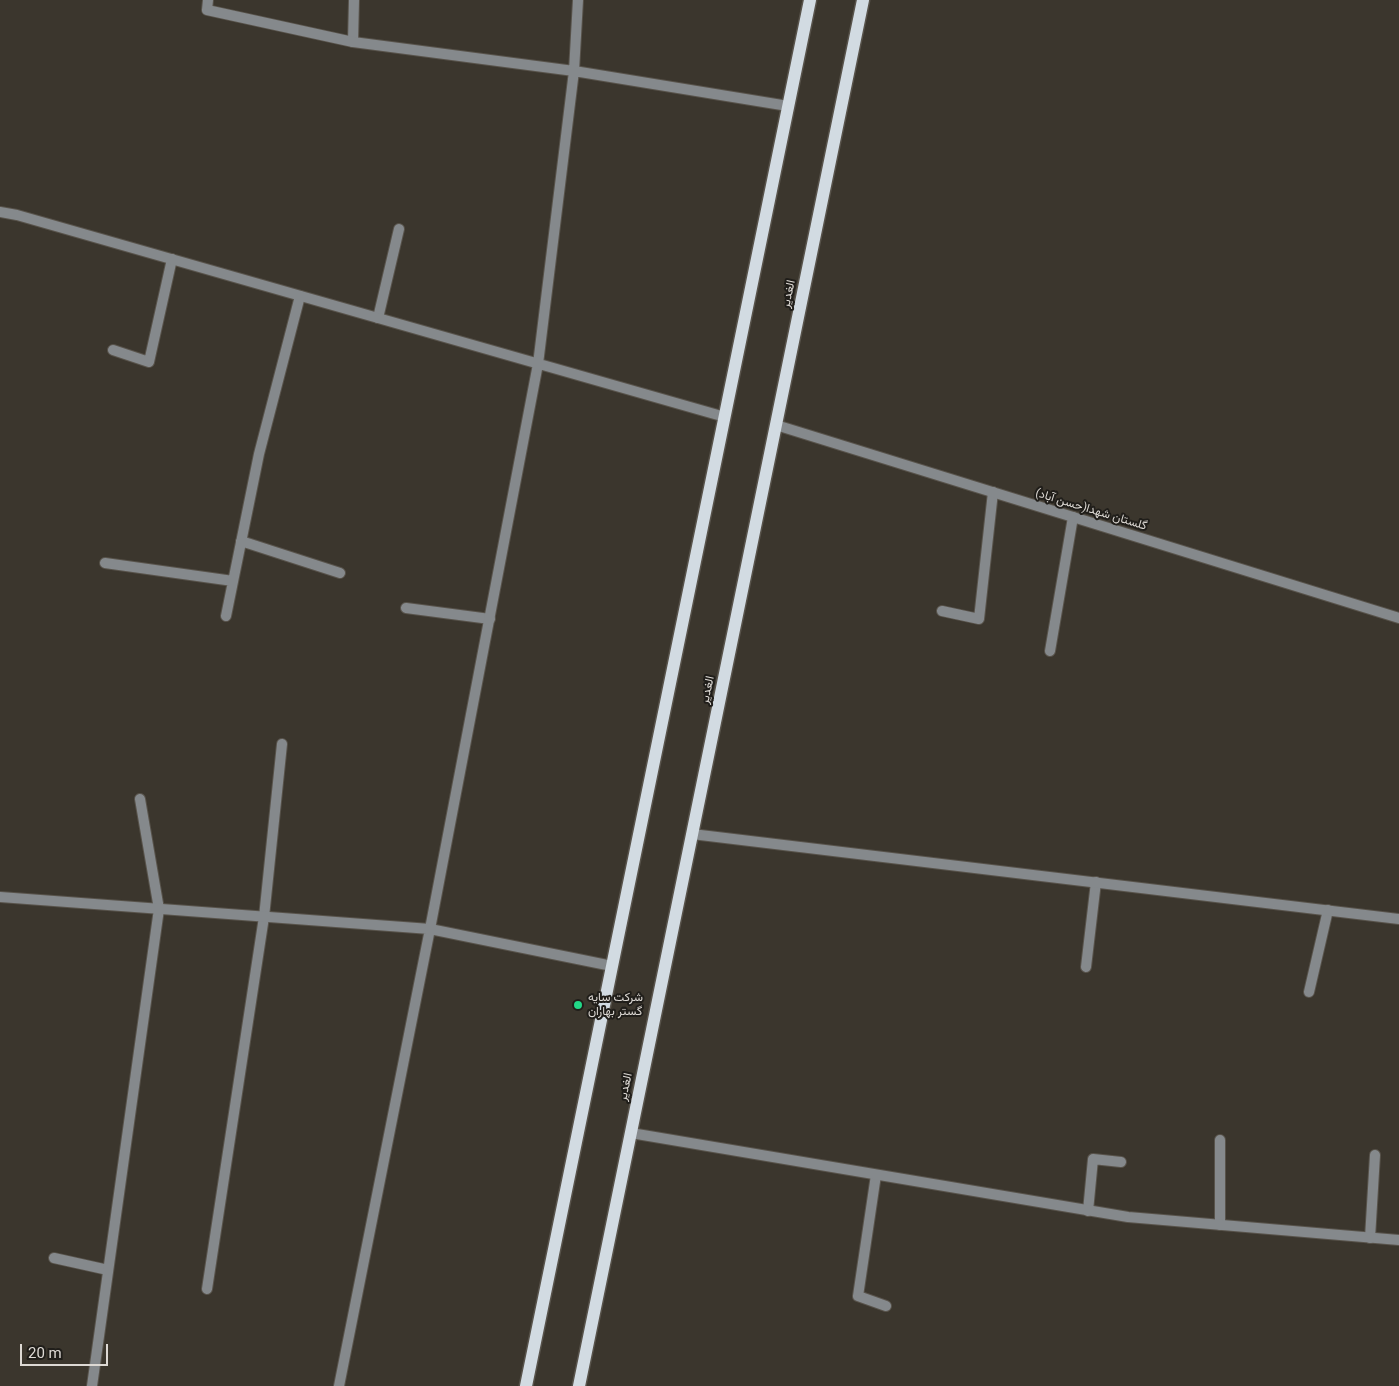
<!DOCTYPE html>
<meta charset="utf-8">
<style>
body{margin:0}
#map{position:relative;width:1399px;height:1386px;overflow:hidden;background:#3b362d;font-family:Roboto,sans-serif}
canvas{display:block}
.scale{position:absolute;left:20px;top:1344px;width:88px;height:22px;box-sizing:border-box;border:2px solid #ddd9d4;border-top:0;padding-left:6px;font-size:15px;line-height:18px;white-space:nowrap;color:#ddd9d4;-webkit-text-stroke:4px #201e1a;paint-order:stroke}
</style>
<div id="map">
<canvas width="1399" height="1386"></canvas>
<div class="scale">20 m</div>
</div>
<script>
const c = document.querySelector('canvas').getContext('2d');
c.lineJoin = 'round';
function stroke(path, color, width, dash) {
  c.strokeStyle = color;
  c.lineWidth = width;
  c.lineCap = dash ? 'butt' : 'round';
  c.setLineDash(dash || []);
  c.stroke(path);
}
function drawText(font, color, halo, rows, align = 'center') {
  c.font = font + ' Roboto,Vazirmatn,sans-serif';
  c.lineWidth = 4;
  c.setLineDash([]);
  c.textBaseline = 'middle';
  c.strokeStyle = halo;
  c.fillStyle = color;
  for (const [text, x, y, turn = 0] of rows) {
    c.save();
    c.translate(x, y);
    c.rotate((+turn || 0) * Math.PI / 180);
    c.textAlign = isNaN(turn) ? turn : align;
    if (halo) c.strokeText(text, 0, 0);
    c.fillText(text, 0, 0);
    c.restore();
  }
}
const service = new Path2D(`
 M353 42 354 0
 M378 318 399 229
 M113 350 149 362 172 259
 M241 541 340 573
 M105 563 233 581
 M406 608 490 619
 M942 611 979 619 993 492
 M226 616 259 454 300 296
 M1050 651 1073 517
 M140 799 159 909
 M1086 967 1096 882
 M1309 992 1328 910
 M876 1175 858 1296 886 1306
 M1088 1211 1093 1159 1121 1162
 M1220 1225V1140
 M1370 1238 1375 1155
 M54 1258 108 1270
 M207 1289 264 917 282 744`);
const minor = new Path2D(`
 M208 0 207 10 353 42 574 71 788 106
 M0 212 17 215 725 417
 M776 425 1399 618
 M692 834 1399 919
 M0 897 430 929 612 966
 M631 1133 1128 1217 1399 1240
 M92 1386 159 909
 M339 1386 430 929 538 364 574 71 578 0`);
const primary = new Path2D(`
 M526 1386 810 0
 M579 1386 863 0`);
stroke(service, '#58534b', 12);
stroke(minor, '#58534b', 12);
stroke(primary, '#58534b', 15);
stroke(service, '#85898c', 10);
stroke(minor, '#85898c', 10);
stroke(primary, '#d2dbe2', 12);
for (const [x, y, r, color] of [
 [578,1005,5,"#22d887"]
]) {
  const dot = new Path2D();
  dot.arc(x, y, r, 0, 2 * Math.PI);
  c.fillStyle = color;
  c.fill(dot);
  stroke(dot, '#201e1a', 2);
}
drawText('12px', '#ddd9d4', '#201e1a', [
 ["الغدیر",789,294,-78],
 ["گلستان شهدا(حسن آباد)",1091,510,17],
 ["الغدیر",708,690,-78],
 ["الغدیر",626,1087,-78]
]);
drawText('12px', '#ddd9d4', '#201e1a', [
 ["شرکت سایه",588,998],
 ["گستر بهاران",588,1012]
], 'left');
</script>
